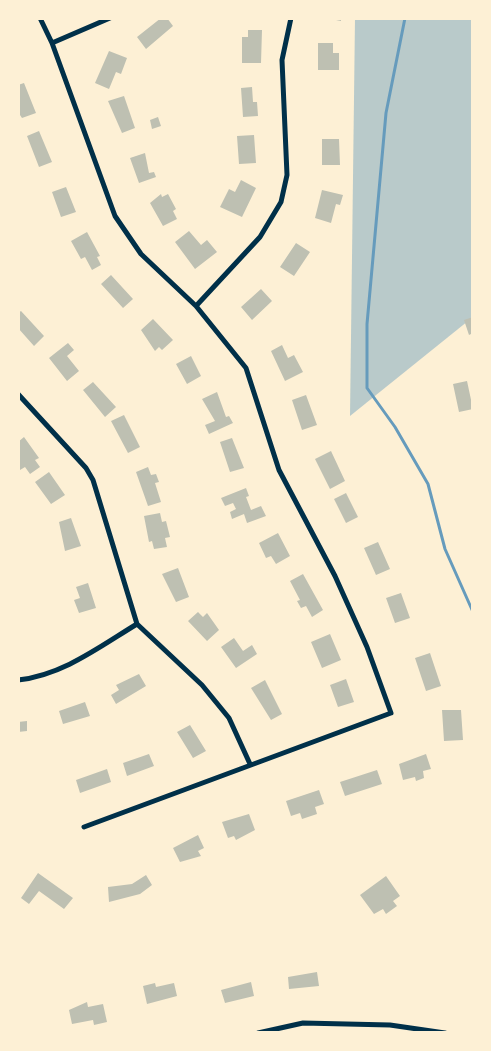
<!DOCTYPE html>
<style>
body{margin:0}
#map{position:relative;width:491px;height:1051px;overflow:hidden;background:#fdf0d5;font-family:"Roboto Condensed",sans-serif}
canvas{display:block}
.frame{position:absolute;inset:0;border:20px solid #fdf0d5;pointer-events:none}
</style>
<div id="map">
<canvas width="491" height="1051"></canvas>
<div class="frame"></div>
</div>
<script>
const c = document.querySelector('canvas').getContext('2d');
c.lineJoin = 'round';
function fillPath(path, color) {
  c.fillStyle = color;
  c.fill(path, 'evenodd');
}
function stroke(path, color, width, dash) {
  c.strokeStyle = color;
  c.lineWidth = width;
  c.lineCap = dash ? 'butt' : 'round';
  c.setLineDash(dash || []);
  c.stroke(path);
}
fillPath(new Path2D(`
 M355 18H472L473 317 350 416Z`), '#b9caca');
stroke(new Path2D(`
 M405 18 386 113 367 324V388L395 427 428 484 445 549 473 612`), '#669bbc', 3);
fillPath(new Path2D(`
 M161 18H167L173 26 146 49 137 37Z
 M326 18H341V21Z
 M248 30H262L261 63H242V37H248Z
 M318 43H333V53H339V70H318Z
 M109 51 127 58 121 74 116 72 109 89 95 83Z
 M24 83 36 113 22 118 18 112V85Z
 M252 87 253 102H257L258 116 243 117 241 88Z
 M124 96 135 128 122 133 108 101Z
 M158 117 161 126 152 129 150 120Z
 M39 131 52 162 39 167 27 136Z
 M254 135 256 163 239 164 237 136Z
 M322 139H339L340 165H322Z
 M145 153 149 173 154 172 156 177 139 183 130 158Z
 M241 180 256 188 242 217 220 207 229 189 235 192Z
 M66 187 76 212 61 217 52 192Z
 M322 190 343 195 340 205 336 204 331 223 315 218Z
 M161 194 162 197 168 194 176 209 173 211 177 219 163 226 150 203Z
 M189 231 201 245 207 240 217 252 195 269 175 242Z
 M87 232 100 256 97 257 101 265 92 270 85 257 81 259 71 241Z
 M296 243 310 252 294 276 280 267Z
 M111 275 133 299 123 308 101 284Z
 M261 289 272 301 252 320 241 307Z
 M21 311 44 336 34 346 18 328V313Z
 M473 317V333L469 335 464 320Z
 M153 319 173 340 162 350 159 347 155 351 141 330Z
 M68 343 74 350 67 356 79 371 67 381 49 358Z
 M282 345 288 358 294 355 303 372 285 381 271 351Z
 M191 356 201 376 187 384 176 364Z
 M467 381 473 409 459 412 453 384Z
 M93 382 116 407 105 417 83 390Z
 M217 392 226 417 229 416 233 423 209 434 205 425 215 421 202 399Z
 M306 395 317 425 302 430 292 400Z
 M124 415 140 447 128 453 111 421Z
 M24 437 39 458 35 460 40 467 30 474 25 467 20 470 18 466V442Z
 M232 438 244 468 230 472 220 442Z
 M331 451 345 481 330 489 315 459Z
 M148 467 151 475 156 474 159 482 155 483 161 502 148 506 136 472Z
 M49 472 65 495 51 504 35 482Z
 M246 488 249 496 246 497 251 510 261 506 266 516 247 523 244 514 232 519 230 512 236 509 233 503 225 506 221 498Z
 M346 493 358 517 346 523 334 499Z
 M160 513 162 522 166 521 170 537 165 538 167 547 154 549 152 541 149 542 144 516Z
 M71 518 81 546 65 551 59 522Z
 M278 533 290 556 276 564 271 556 266 558 259 543Z
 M378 542 390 569 376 575 364 548Z
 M178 568 189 597 176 602 162 574Z
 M303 574 323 610 312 617 306 606 301 608 297 601 300 600 290 581Z
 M88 583 96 608 79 613 74 600 80 598 76 587Z
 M401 593 410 618 395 623 386 598Z
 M198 612 203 617 207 613 219 630 207 641 188 621Z
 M330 634 341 660 322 668 311 642Z
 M234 638 243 651 252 645 257 654 236 668 221 647Z
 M430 653 441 686 426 691 415 658Z
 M139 674 146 686 116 704 111 695 119 690 116 685Z
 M346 679 354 702 338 707 330 685Z
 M265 680 282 714 271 720 251 688Z
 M85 702 90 716 63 724 59 711Z
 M442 710H461L463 740 444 741Z
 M27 721V731L18 732V722Z
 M190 725 206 751 193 758 177 732Z
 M149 754 154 766 127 776 123 763Z
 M426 754 431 769 423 771 424 778 416 781 415 777 403 780 399 764Z
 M107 769 111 782 80 793 76 780Z
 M377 770 382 784 345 796 340 782Z
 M319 790 324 804 315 807 317 814 302 819 300 813 291 816 286 801Z
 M249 814 255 830 236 840 234 836 228 838 222 822Z
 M198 835 204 848 198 851 201 856 180 862 173 848Z
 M38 873 73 898 64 909 39 891 29 904 21 898Z
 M146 875 152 885 140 894 109 902 108 887 132 884Z
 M386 876 400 896 393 901 397 906 386 914 383 909 374 914 360 895Z
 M317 972 319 986 289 989 288 977Z
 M251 982 254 996 225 1003 221 990Z
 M155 983 156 987 174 983 177 996 147 1004 143 986Z
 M87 1002 88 1007 103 1004 107 1022 94 1025 93 1020 72 1024 69 1010Z`), '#bec0b2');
stroke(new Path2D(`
 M40 18 52 43 115 216 141 254 196 306 246 368 279 470 335 576 367 647 391 713 84 827
 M52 43 110 18
 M196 306 260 237 281 202 287 175 282 60 291 18
 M18 394 86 468 93 480 137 624 202 685 229 718 250 764
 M18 680C63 675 99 647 137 624
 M258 1033 303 1023 390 1025 445 1033`), '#003049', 5);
</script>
